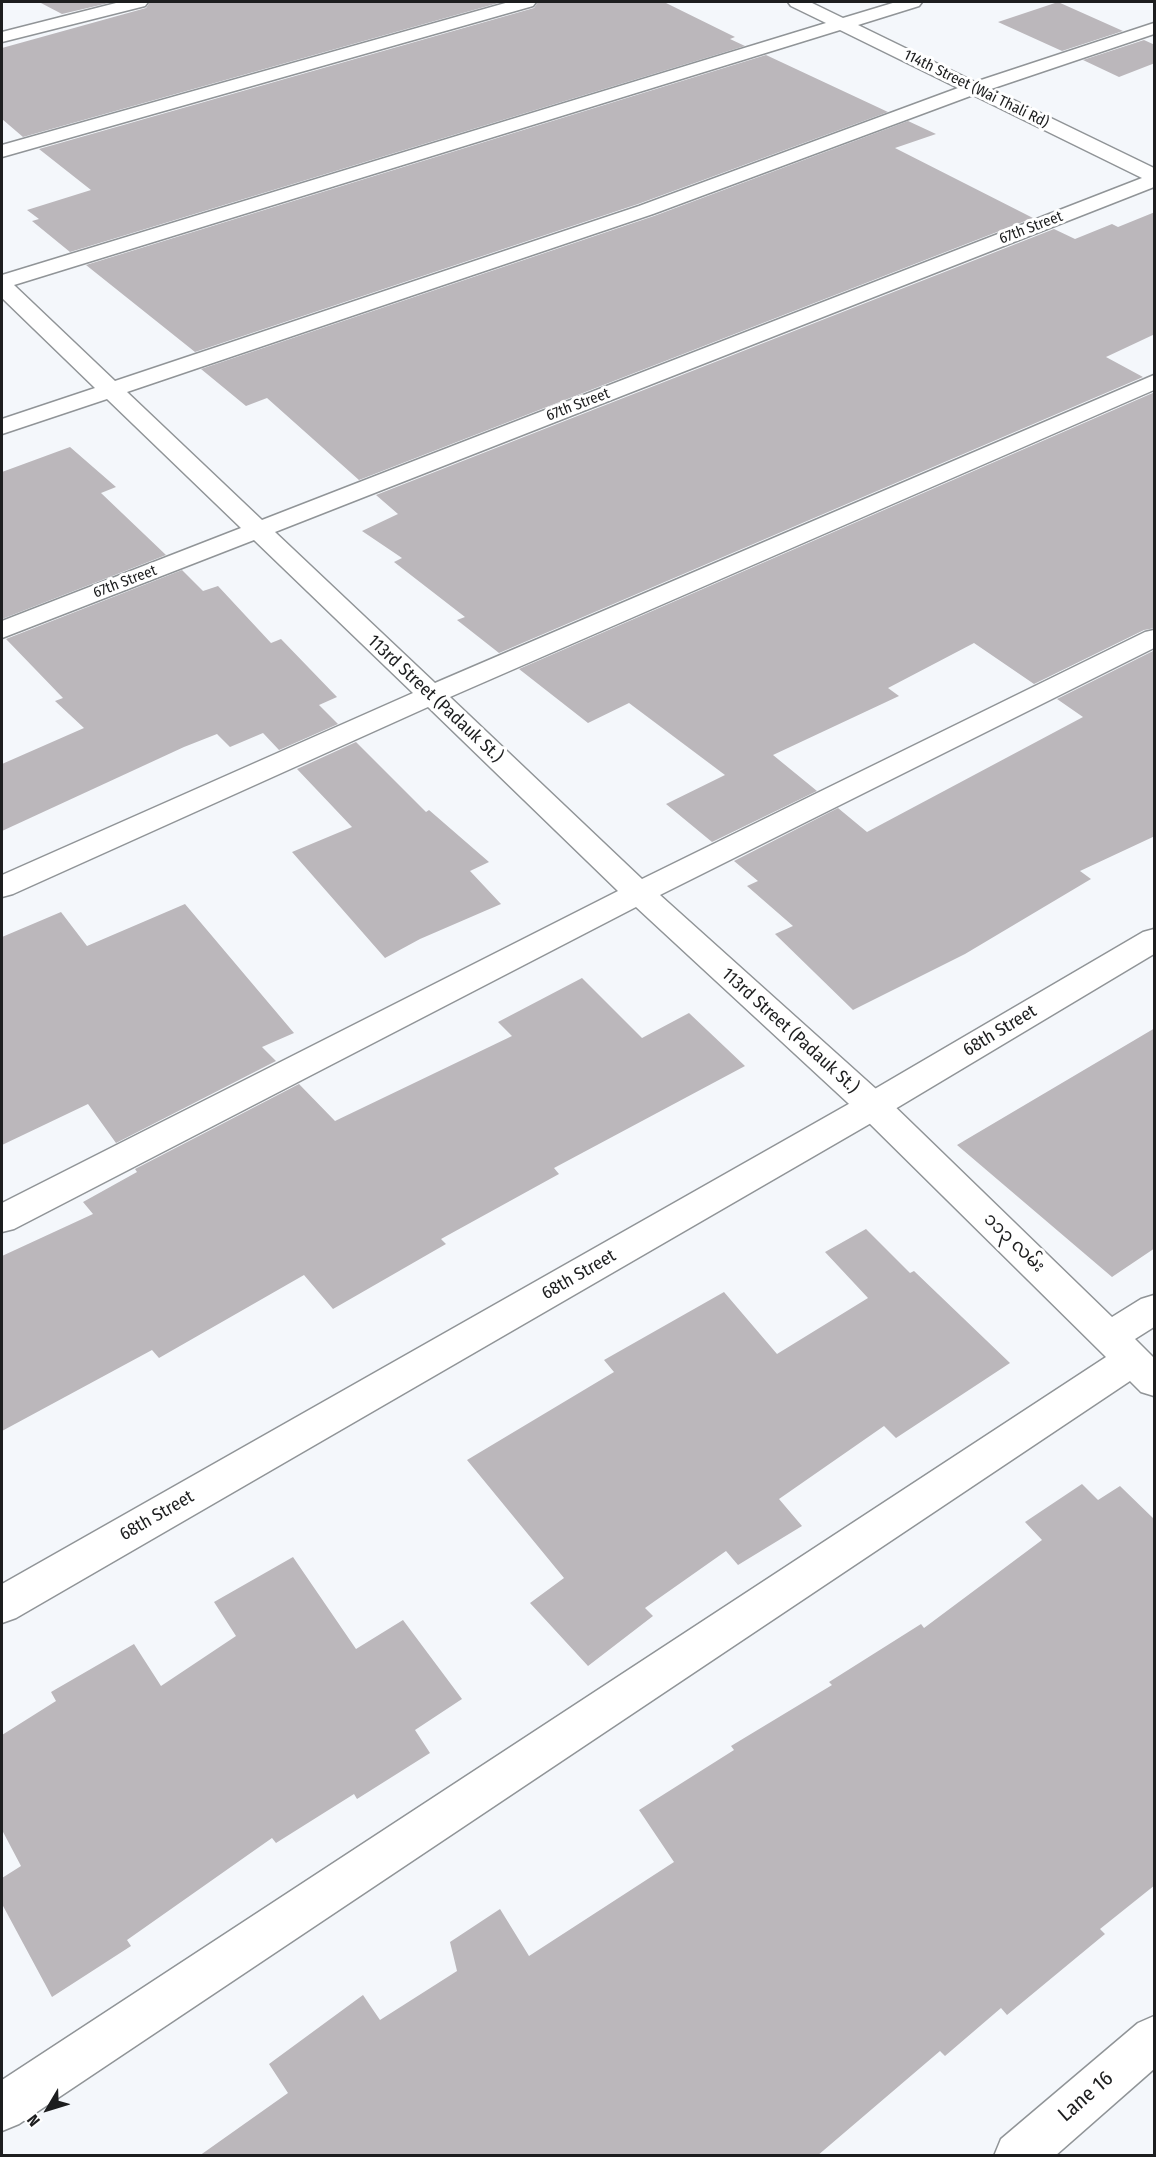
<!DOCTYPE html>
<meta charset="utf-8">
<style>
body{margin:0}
#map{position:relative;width:1156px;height:2157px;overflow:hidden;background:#f4f7fb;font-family:"Fira Sans Condensed",sans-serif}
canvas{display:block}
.frame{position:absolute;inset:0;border:3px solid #1d1e1f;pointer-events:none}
.north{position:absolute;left:18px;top:2079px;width:60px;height:60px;-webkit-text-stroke:4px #fff;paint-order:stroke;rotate:232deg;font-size:16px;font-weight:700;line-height:24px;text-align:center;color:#1d1e1f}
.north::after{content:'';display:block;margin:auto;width:21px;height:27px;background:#1d1e1f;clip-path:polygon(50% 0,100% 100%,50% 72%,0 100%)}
</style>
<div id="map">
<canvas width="1156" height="2157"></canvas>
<div class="frame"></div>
<div class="north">N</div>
</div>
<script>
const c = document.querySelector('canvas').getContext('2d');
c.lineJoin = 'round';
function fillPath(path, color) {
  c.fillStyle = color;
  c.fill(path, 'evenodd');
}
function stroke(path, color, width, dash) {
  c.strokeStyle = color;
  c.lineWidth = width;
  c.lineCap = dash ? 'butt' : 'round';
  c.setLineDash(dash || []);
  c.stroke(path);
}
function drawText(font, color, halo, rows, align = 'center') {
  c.font = font + ' "Fira Sans Condensed","Noto Sans Myanmar",sans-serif';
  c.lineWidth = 6;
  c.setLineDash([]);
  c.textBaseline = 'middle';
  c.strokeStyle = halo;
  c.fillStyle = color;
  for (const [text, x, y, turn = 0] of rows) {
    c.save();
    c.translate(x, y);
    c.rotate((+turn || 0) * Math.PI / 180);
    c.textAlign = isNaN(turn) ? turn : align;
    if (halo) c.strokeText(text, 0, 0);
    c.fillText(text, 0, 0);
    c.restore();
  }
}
fillPath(new Path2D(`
 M39 2H113L62 14Z
 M150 2H502L23 137 2 119V48L146 8Z
 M538 2H664L735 37 730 39 745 46 70 252 32 221 39 219 27 210 91 190 39 149 534 8Z
 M1058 2 1123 31 1062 51 998 22Z
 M1144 40 1155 45V63L1119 77 1083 60Z
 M766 55 888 112 638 204 195 352 86 265Z
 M908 121 936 134 895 148 1033 218 359 480 267 398 246 406 201 369 654 216Z
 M1155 212V334L1106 357 1143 377 499 653 457 620 465 617 394 562 402 558 362 531 398 514 376 495 1054 229 1075 239 1112 224 1118 227Z
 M1155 392V628L1144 630 1034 684 974 643 888 688 899 696 773 755 817 791 712 842 666 804 725 775 629 703 588 723 519 669Z
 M70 447 116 487 101 493 166 555 2 619V472Z
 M182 570 203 591 218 586 271 643 281 639 337 697 319 705 338 724 279 750 263 733 230 747 217 734 184 747 2 831V764L84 728 55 701 63 698 6 639Z
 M1155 650V836L1080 871 1091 879 965 954 853 1010 775 934 793 926 747 886 758 881 734 861 838 808 867 832 1083 717 1057 699Z
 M356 742 426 812 429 810 489 862 470 871 501 904 420 939 385 958 292 852 352 827 297 769Z
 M185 904 294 1033 262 1047 276 1061 116 1143 88 1104 2 1145V937L61 912 87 946Z
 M582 978 642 1038 689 1013 745 1066 554 1168 559 1174 441 1239 446 1244 333 1309 304 1275 159 1358 152 1350 2 1431V1256L93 1214 83 1202 137 1172 135 1169 299 1084 335 1121 512 1036 498 1022Z
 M1155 1028V1248L1112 1277 957 1145Z
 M866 1229 910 1273 914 1271 1010 1363 896 1438 884 1426 779 1499 802 1526 738 1565 726 1551 645 1608 653 1616 588 1666 530 1603 564 1578 467 1460 614 1372 604 1360 724 1292 777 1354 868 1298 825 1252Z
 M1082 1484 1098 1500 1120 1486 1155 1520V1885L1100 1929 1105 1934 1007 2015 1001 2008 945 2056 940 2051 817 2156H199L288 2093 269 2064 363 1995 380 2020 457 1971 450 1942 500 1909 529 1956 674 1862 639 1810 734 1750 731 1746 832 1685 829 1682 921 1624 924 1628 1042 1540 1025 1522Z
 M293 1557 356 1649 403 1620 462 1699 415 1730 430 1753 357 1799 354 1794 276 1843 272 1838 127 1940 131 1946 52 1997 2 1904V1878L21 1866 2 1830V1735L56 1701 51 1692 134 1644 161 1686 236 1636 214 1602Z`), '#bbb7bb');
const minor = new Path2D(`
 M120 2H148L145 6 2 42V32Z
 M509 2H536L533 6 2 157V145Z
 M788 2H810L843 18 896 2H922L919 6 858 25 975 82 1154 23V34L991 89 1154 168V187L275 532 435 683 1154 375V390L450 697 642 879 1145 632 1154 630V648L660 895 885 1097 1112 1317 1141 1299 1154 1295V1327L1135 1339 1154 1358V1396L1141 1392 1130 1381 19 2124 2 2131V2080L1106 1357 861 1115 636 907 14 1229 2 1232V1203L618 891 428 707 13 894 2 897V875L413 693 254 540 2 638V621L241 528 107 399 2 434V419L95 388 2 298V275L826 23 791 6ZM840 30 958 88 639 206 115 381 14 285ZM973 95 1142 178 262 520 127 392 653 214Z
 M1154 2016V2069L1055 2156H994L1001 2139 1138 2023Z`);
const major = new Path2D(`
 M1154 929V954L885 1115 16 1618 2 1623V1584L861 1097 1143 932Z`);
stroke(minor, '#909497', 3);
stroke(major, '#909497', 3);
fillPath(minor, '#fff');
fillPath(major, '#fff');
drawText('15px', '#1d1e1f', '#fff', [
 ["114th Street (Wai Thali Rd)",976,89,26],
 ["67th Street",1031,228,-21],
 ["67th Street",578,405,-21],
 ["67th Street",125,582,-21]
]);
drawText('18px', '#1d1e1f', '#fff', [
 ["113rd Street (Padauk St.)",435,699,43],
 ["113rd Street (Padauk St.)",790,1031,42],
 ["68th Street",1000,1031,-31],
 ["၁၁၃ လမ်း",1014,1243,44],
 ["68th Street",579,1275,-30],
 ["68th Street",157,1516,-30]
]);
drawText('21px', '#1d1e1f', '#fff', [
 ["Lane 16",1086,2097,-41]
]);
</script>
